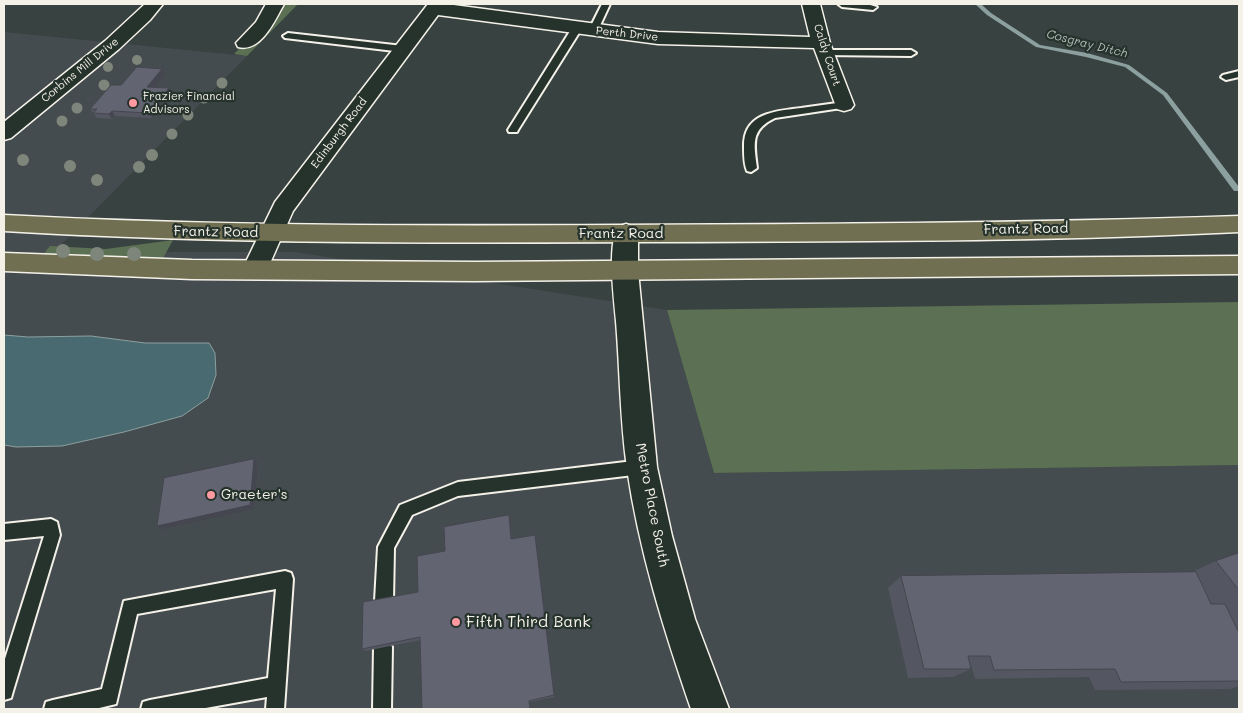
<!DOCTYPE html>
<style>
body{margin:0}
#map{position:relative;width:1243px;height:713px;overflow:hidden;background:#384241;font-family:Mali,sans-serif}
canvas{display:block}
.frame{position:absolute;inset:0;border:5px solid #f4f1e8;pointer-events:none}
</style>
<div id="map">
<canvas width="1243" height="713"></canvas>
<div class="frame"></div>
</div>
<script>
const c = document.querySelector('canvas').getContext('2d');
c.lineJoin = 'round';
function fillPath(path, color) {
  c.fillStyle = color;
  c.fill(path, 'evenodd');
}
function stroke(path, color, width, dash) {
  c.strokeStyle = color;
  c.lineWidth = width;
  c.lineCap = dash ? 'butt' : 'round';
  c.setLineDash(dash || []);
  c.stroke(path);
}
function drawText(font, color, halo, rows, align = 'center') {
  c.font = font + ' Mali,sans-serif';
  c.lineWidth = 4.5;
  c.setLineDash([]);
  c.textBaseline = 'middle';
  c.strokeStyle = halo;
  c.fillStyle = color;
  for (const [text, x, y, turn = 0] of rows) {
    c.save();
    c.translate(x, y);
    c.rotate((+turn || 0) * Math.PI / 180);
    c.textAlign = isNaN(turn) ? turn : align;
    if (halo) c.strokeText(text, 0, 0);
    c.fillText(text, 0, 0);
    c.restore();
  }
}
fillPath(new Path2D(`
 M4 32 247 56 54 252H295L667 310 714 473 1239 465V709H4Z`), '#454c4f');
fillPath(new Path2D(`
 M284 4H298L247 56 234 54Z
 M173 240 162 260 42 256 50 246 106 249Z
 M1239 302V465L714 473 667 310Z`), '#5c7054');
const water = new Path2D(`
 M4 335 28 337 91 336 145 343H209L215 353 216 375 208 398 182 416 124 432 62 446 16 447 4 445Z`);
fillPath(water, '#496a70');
stroke(water, '#8da0a0', 1);
fillPath(new Path2D(`
 M975 4H981L991 13 1040 45 1087 53 1129 65 1167 93 1239 187V191H1234L1163 95 1125 67 1086 57 1036 47 987 15Z`), '#8da0a0');
const service = new Path2D(`
 M602 4H610L597 32H591L589 30Z
 M838 4H867L877 7 873 10 842 7Z
 M577 25 582 28 518 130 517 132H509L508 130 572 28Z
 M288 33 403 46 408 49 403 52 285 38 283 36Z
 M825 50H911L916 53 911 56 822 55 820 53Z
 M1239 71V77L1226 80 1221 77 1223 75Z
 M844 102 849 105 848 107 775 118C750 130 754 144 757 168L751 172 747 171C744 164 744 155 744 147 743 113 775 111 801 108 815 106 830 104 844 102Z
 M642 460 647 462 650 467 647 472 642 474 458 496 412 515 394 548 393 601 390 607 384 610 378 607 375 601 378 547 400 505 458 482Z
 M51 519 57 522 60 535 13 691 11 698 4 700V662L44 536 4 540V524Z
 M285 571 291 573 293 579 284 709H266L267 697 200 709H141L143 702 150 700 268 678 276 589 137 614 116 704 95 709H44L46 702 53 700 102 689 124 601Z
 M383 638 389 641 392 647 391 709H373L374 647 377 641Z`);
const minor = new Path2D(`
 M266 4H284C275 20 261 53 238 47L236 43 256 22Z
 M428 4H446L658 32 810 37 802 4H820L830 43 854 105 851 109 844 111 837 109 814 48 658 44 438 15 293 211 264 277 255 279 246 277 242 270 275 202Z
 M626 224 634 227 638 233V271L657 467 672 536 695 619 729 709H691C664 630 639 551 627 468 620 420 620 369 616 321 614 298 607 245 618 227Z`);
const tertiary = new Path2D(`
 M145 4H163L150 20 119 49 11 138 4 140V122L105 41Z`);
const primary = new Path2D(`
 M4 215C209 226 413 226 618 225 825 224 1032 223 1239 216V232C1043 242 846 241 650 242 434 243 219 244 4 231Z
 M4 253 192 260 475 262 1239 256V274L475 281 192 279 4 271Z`);
stroke(service, '#f4f1e8', 4);
stroke(minor, '#f4f1e8', 3);
stroke(tertiary, '#f4f1e8', 3);
stroke(primary, '#f4f1e8', 3);
fillPath(service, '#26332d');
fillPath(minor, '#26332d');
fillPath(tertiary, '#26332d');
fillPath(primary, '#706f52');
c.fillStyle = '#7e867c';
for (const [x, y, r] of [
 [137,60,5],
 [108,67,5],
 [222,83,5.5],
 [104,85,5.5],
 [204,98,5.5],
 [77,108,5.5],
 [188,115,5.5],
 [62,121,5.5],
 [172,134,5.5],
 [152,155,6],
 [23,160,6],
 [70,166,6],
 [139,167,6],
 [97,180,6],
 [63,251,7],
 [97,254,7],
 [134,254,7]
]) {
  c.beginPath();
  c.arc(x, y, r, 0, 2 * Math.PI);
  c.fill();
}
fillPath(new Path2D(`
 M165 74 154 87 169 88 172 93 152 118 115 116 112 119 97 118 90 109 121 85Z
 M510 518 512 539 535 535 536 538 555 697 530 702 421 640 365 651 362 649 418 592Z
 M1239 553V686L1230 689 1095 690 1089 677 975 679 971 665V669L953 677 908 678 888 588 901 576 1192 572 1216 561Z`), '#545661');
fillPath(new Path2D(`
 M162 69 165 74 151 92 147 87Z
 M169 88 172 93 152 118 149 113Z
 M112 111 115 116 112 119 109 114Z
 M254 459 258 463 254 509 162 529 157 526Z
 M509 515 510 518 512 542 511 539Z
 M535 535 536 538 555 697 554 695Z`), '#45464f');
const building = new Path2D(`
 M137 67 162 69 147 87 169 88 149 113 112 111 109 114 93 113 97 109H90L111 85H121Z
 M254 459 250 505 157 526 164 478Z
 M509 515 511 539 535 535 554 695 529 701 530 709H422L420 637 362 649 363 602 418 592 417 556 445 551 444 527Z
 M1239 553V590L1216 561Z
 M1196 572 1211 604H1225L1239 633V681L1121 682 1115 669 994 670 990 656H968L971 669H924L901 576Z`);
fillPath(building, '#626471');
stroke(building, '#45464f', 1);
for (const [x, y, r, color] of [
 [133,103,5,"#ff9aa2"],
 [211,495,5,"#ff9aa2"],
 [456,622,5,"#ff9aa2"]
]) {
  const dot = new Path2D();
  dot.arc(x, y, r, 0, 2 * Math.PI);
  c.fillStyle = color;
  c.fill(dot);
  stroke(dot, '#26332d', 2);
}
drawText('11px', '#f4f1e8', '#26332d', [
 ["Perth Drive",627,34,6],
 ["Caldy Court",827,55,72],
 ["Corbins Mill Drive",80,70,-39],
 ["Edinburgh Road",339,133,-53]
]);
drawText('11px', '#f4f1e8', '#26332d', [
 ["Frazier Financial",143,97],
 ["Advisors",143,110]
], 'left');
drawText('italic 12px', '#b0bbb8', '#26332d', [
 ["Cosgray Ditch",1087,44,14]
]);
drawText('14px', '#f4f1e8', '#26332d', [
 ["Frantz Road",1026,229,-1],
 ["Frantz Road",216,232,1],
 ["Frantz Road",621,234],
 ["Metro Place South",652,505,79]
]);
drawText('14px', '#f4f1e8', '#26332d', [
 ["Graeter's",221,495]
], 'left');
drawText('16px', '#f4f1e8', '#26332d', [
 ["Fifth Third Bank",466,622]
], 'left');
</script>
